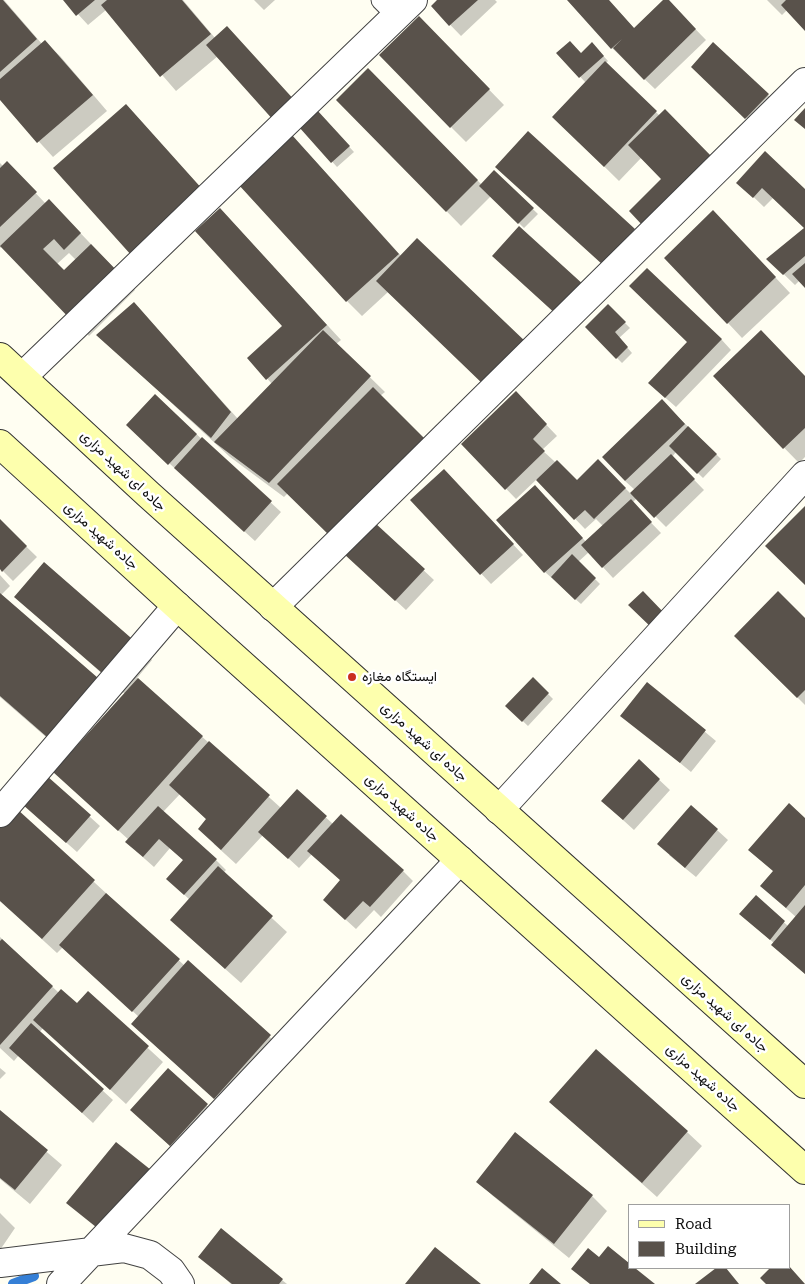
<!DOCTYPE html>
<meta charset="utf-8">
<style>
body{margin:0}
#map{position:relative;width:805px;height:1284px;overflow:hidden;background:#fffef2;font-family:"Roboto Serif",serif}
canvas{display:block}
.legend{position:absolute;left:628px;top:1204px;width:162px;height:65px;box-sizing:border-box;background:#fff;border:1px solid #9f9f9f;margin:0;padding:6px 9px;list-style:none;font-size:15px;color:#0f0f0f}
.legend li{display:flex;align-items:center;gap:10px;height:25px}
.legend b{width:25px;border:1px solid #9f9f9f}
</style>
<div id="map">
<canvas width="805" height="1284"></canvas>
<ul class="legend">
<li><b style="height:6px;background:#fdffad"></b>Road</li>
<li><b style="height:14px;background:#59524b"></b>Building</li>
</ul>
</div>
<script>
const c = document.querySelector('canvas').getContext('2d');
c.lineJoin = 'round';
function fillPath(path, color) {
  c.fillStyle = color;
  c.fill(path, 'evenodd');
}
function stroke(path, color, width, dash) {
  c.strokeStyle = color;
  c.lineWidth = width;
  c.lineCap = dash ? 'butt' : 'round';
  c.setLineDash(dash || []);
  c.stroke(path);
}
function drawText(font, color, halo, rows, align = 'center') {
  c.font = font + ' "Roboto Serif",Vazirmatn,serif';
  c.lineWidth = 5;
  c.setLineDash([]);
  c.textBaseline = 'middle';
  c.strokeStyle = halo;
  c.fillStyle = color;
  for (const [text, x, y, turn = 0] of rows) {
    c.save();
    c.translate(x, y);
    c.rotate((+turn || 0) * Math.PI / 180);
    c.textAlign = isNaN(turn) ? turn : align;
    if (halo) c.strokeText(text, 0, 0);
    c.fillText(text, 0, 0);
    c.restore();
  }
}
fillPath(new Path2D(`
 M0 0H4L42 44 45 42 60 56 107 111 53 157 0 99Z
 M65 0H183L215 38 218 56 176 91 106 10 88 25Z
 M254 0H275L264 10Z
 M438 0H495L497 2 461 36 432 6Z
 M568 0H608L635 29 667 0 706 40 655 89 612 48Z
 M767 0H805V30L787 10 782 15Z
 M434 33 504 105 466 142 451 127Z
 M597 49 608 61 606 63 660 116 723 169 663 179 642 157 619 181 554 117 586 83 558 53 581 54Z
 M368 70 482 185 494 172 538 214 524 228 491 196 461 226 338 100Z
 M703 77 768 95 778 106 757 128Z
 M322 117 354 152 337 167 301 127Z
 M307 152 402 257 542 360 502 401 388 292 362 316 347 301Z
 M0 163 3 166 7 163 46 204 64 216 135 290 89 336 2 246 0 248ZM69 253 76 260 64 272 57 264Z
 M738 182 805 191V228L773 198 764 207Z
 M235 225 341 340 336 344 385 392 380 396 374 524 434 580 406 610 356 564 348 551 288 493 284 497 230 457 113 349 134 303 238 419 272 384 249 358 284 326Z
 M728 227 790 293 742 338 728 323Z
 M805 229V286L800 280 795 285 768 259Z
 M608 306 630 328 619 338 632 353 622 363 586 327Z
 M721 339 731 350 676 407 660 393 689 342Z
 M715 377H805V457L799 463Z
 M516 393 557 436 542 450 577 482 598 461 631 494 635 490 625 481 672 411 721 459 703 478 676 452 672 457 704 490 666 527 637 498 632 503 661 533 613 578 589 552 578 562 600 584 581 604 545 572 498 520 546 497 586 542 603 526 596 519 585 529 537 479 516 499 463 444Z
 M155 396 281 512 255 541 138 435Z
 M454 481 523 555 491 584 412 500Z
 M0 521 37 557 13 581 0 568Z
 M0 575 10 586 1 595 62 751 0 697Z
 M16 597 138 645 152 660 137 678 281 808 297 791 333 824 403 871 413 881 381 917 374 910 356 929 335 910 341 881 312 854 299 868 263 835 236 864 214 844 207 820 180 794 163 812 216 860 226 870 223 873 287 932 241 983 187 935 190 900 178 889 184 861 170 848 154 867 137 852 129 840 70 787 125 694Z
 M805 620V705L736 636Z
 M533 679 553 699 528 726 507 706Z
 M647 684 716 741 691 772 622 715Z
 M639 761 670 790 634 830 613 811Z
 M47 778 100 826 77 852 34 814Z
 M17 811 185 966 188 962 285 1051 230 1113 148 1039 139 1017 63 947 57 953 0 901V830Z
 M805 819V974L772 945 774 943 746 919 756 897 788 926 796 917 772 896 774 872Z
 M717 830 728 840 696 877 669 855Z
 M0 937 59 993 78 1005 88 993 163 1062 126 1104 43 1028 39 1033 113 1100 93 1123 19 1055 14 1061 0 1048Z
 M0 1068 6 1073 0 1079Z
 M168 1070 217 1115 181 1156 142 1120Z
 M0 1112 62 1165 30 1204 0 1179Z
 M566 1116 687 1132 702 1146 657 1197Z
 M478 1182 592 1196 607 1211 569 1258 493 1196Z
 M0 1213 15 1228 0 1250Z
 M200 1256 282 1280 287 1284H231Z`), '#0003');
stroke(new Path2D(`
 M13 1284 34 1276`), '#357fd6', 10);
fillPath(new Path2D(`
 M0 0H3L37 39 0 72Z
 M63 0H95L76 16Z
 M107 0H182L211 34 160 77 101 5Z
 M437 0H478L449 26 431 6Z
 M567 0H609L634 28 663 0H669L696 29 644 80 613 48 622 39 611 49Z
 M786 0H805V31L781 5Z
 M419 16 490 89 450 128 379 55Z
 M227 26 297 103 275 122 206 45Z
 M45 40 93 95 37 143 0 100V79Z
 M570 41 581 53 592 42 604 56 579 78 556 53Z
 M713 42 769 94 745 119 691 67Z
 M605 61 657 111 604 167 552 117Z
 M368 68 478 180 446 212 336 100Z
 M126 104 204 191 132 256 53 168Z
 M805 108V129L794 120Z
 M665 109 713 158 644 227 629 211 661 179 628 145Z
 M317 110 350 146 331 163 299 127Z
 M528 131 635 229 603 265 495 167Z
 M292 135 399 254 346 302 238 184Z
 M765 151 805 189V256L783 275 766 259 804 228 762 188 753 198 736 183Z
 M7 161 37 192 0 227V168Z
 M494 170 534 208 518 224 479 186Z
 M49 199 81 233 64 250 54 239 43 249 64 270 91 244 121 275 73 322 0 246Z
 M220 208 327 325 266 380 247 358 282 326 195 231Z
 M713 210 776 277 727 324 664 258Z
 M519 226 585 286 558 316 492 256Z
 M417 238 528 344 487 388 376 281Z
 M805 263V288L792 274Z
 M647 268 722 339 665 398 648 383 687 342 629 286Z
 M134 302 231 412 211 438 96 335Z
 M608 304 626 322 615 332 628 347 616 359 585 327Z
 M323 330 371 376 269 483 214 442Z
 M761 330 805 376V428L783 449 713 376Z
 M373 387 427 441 331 537 277 484Z
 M516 391 547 424 533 439 545 451 505 490 461 444Z
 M155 394 197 434 168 465 126 425Z
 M662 399 685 424 625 481 602 457Z
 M688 426 717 454 697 474 669 446Z
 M202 437 272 501 244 532 174 468Z
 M671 454 695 479 654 518 630 493Z
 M598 459 626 488 594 519 585 510 574 520 536 480 557 460 577 480Z
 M444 469 514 544 480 575 410 500Z
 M535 485 583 538 544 573 496 520Z
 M631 499 652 522 602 568 581 545Z
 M805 506V585L765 546Z
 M0 519 27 546 2 572 0 569Z
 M374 522 425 569 395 601 344 554Z
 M572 554 596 578 575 600 551 577Z
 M44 562 138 644 109 679 14 597Z
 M643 591 667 616 654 630 628 605Z
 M778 591 805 618V690L797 698 734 636Z
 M0 593 98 678 47 737 0 696Z
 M533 677 549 693 522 722 505 706Z
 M138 678 203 736 118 831 53 772Z
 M647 682 706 730 680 763 620 716Z
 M209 741 270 795 221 850 198 829 206 819 169 785Z
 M639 759 660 779 623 820 601 801Z
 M47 776 91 815 66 843 22 804Z
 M297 789 327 816 288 859 258 832Z
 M789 803 805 818V885L786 908 760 886 773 871 748 850Z
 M691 805 718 829 685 868 657 844Z
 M158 806 217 859 184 895 166 879 183 860 159 839 143 857 125 842Z
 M17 809 95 880 42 939 0 901V828Z
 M341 814 404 870 370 907 363 901 345 920 323 900 340 880 307 851Z
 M218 866 273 916 225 969 170 920Z
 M106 893 180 959 132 1012 59 945Z
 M756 895 785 921 770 940 739 914Z
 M805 905V974L771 945Z
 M2 939 53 986 0 1045V941Z
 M188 960 271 1035 214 1099 131 1024Z
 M61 989 77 1003 88 991 149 1046 110 1090 33 1020Z
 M31 1023 104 1089 82 1113 9 1048Z
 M596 1049 688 1131 642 1183 549 1102Z
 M168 1068 208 1104 170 1146 130 1110Z
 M0 1110 48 1150 15 1190 0 1178Z
 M515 1132 593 1195 554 1244 476 1182Z
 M116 1142 151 1170 101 1231 66 1203Z
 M221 1228 283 1279 279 1284H232L198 1257Z
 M608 1246 629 1263V1268H635L655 1284H590L571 1269 588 1248 599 1257Z
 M435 1247 481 1284H405Z
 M789 1266 805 1284H766L760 1278 770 1268Z
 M542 1268 561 1284H529Z
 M716 1268H726L739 1284H695Z`), '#59524b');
const lane = new Path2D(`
 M381 0 397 16`);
const street = new Path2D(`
 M22 377 413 0
 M273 607 805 82
 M499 810 805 475
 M0 813 177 606
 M0 1263 124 1248 150 1255 171 1271 180 1284
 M61 1284 460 860`);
const secondary = new Path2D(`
 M0 357 148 494 805 1084
 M0 444 177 606 805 1170`);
stroke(lane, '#424242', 21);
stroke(street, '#424242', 30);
stroke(secondary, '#313131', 30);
stroke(lane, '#fff', 19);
stroke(street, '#fff', 28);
stroke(secondary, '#fdffad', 28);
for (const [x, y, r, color] of [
 [352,677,5,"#c92e1e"]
]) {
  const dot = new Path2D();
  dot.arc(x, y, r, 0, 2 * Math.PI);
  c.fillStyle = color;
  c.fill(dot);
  stroke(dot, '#fff', 2);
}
drawText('14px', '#0f0f0f', '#fff', [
 ["جاده ای شهید مزاری",123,471,43],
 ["جاده شهید مزاری",101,536,42],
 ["جاده ای شهید مزاری",424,742,42],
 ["جاده شهید مزاری",402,808,42],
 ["جاده ای شهید مزاری",725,1013,42],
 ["جاده شهید مزاری",703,1078,42]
]);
drawText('14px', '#0f0f0f', '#fff', [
 ["ایستگاه مغازه",362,677]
], 'left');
</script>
